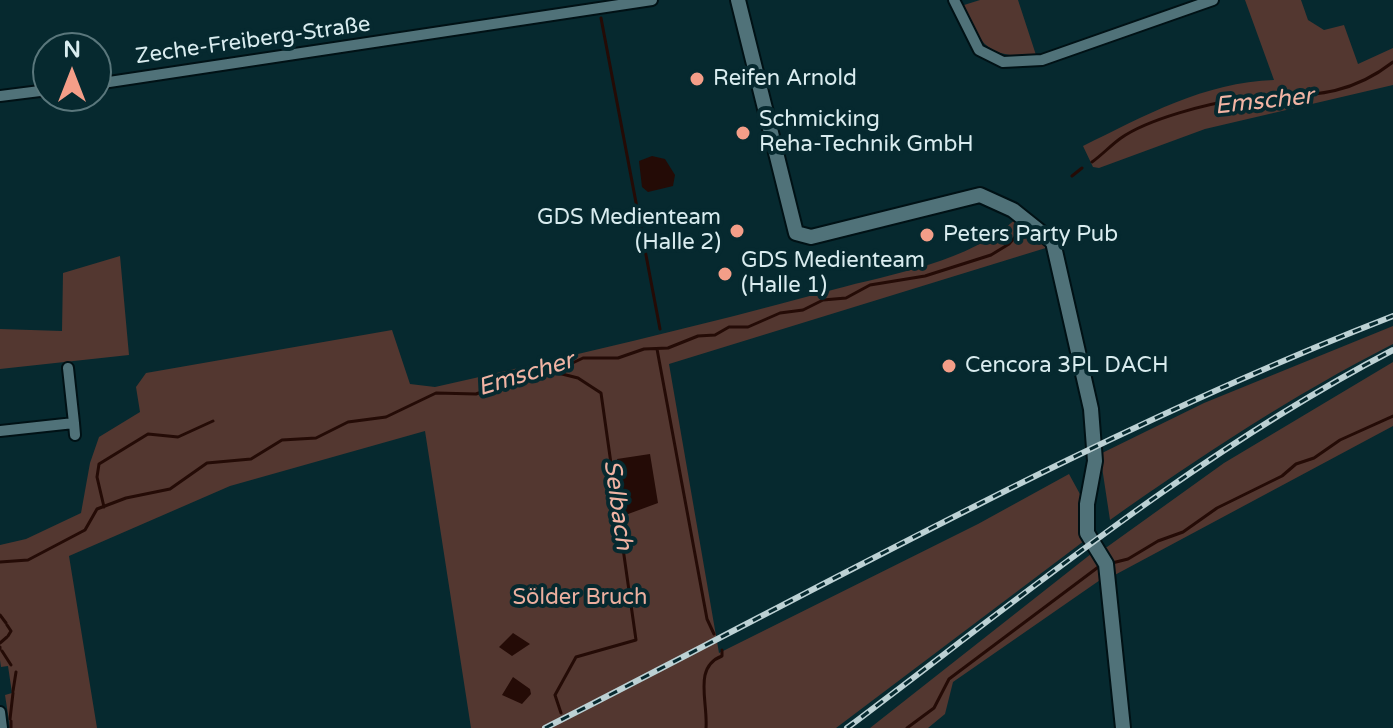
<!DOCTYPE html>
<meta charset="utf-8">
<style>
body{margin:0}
#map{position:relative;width:1393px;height:728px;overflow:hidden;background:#06292f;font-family:"Varela Round",sans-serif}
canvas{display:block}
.north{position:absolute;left:32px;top:32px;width:80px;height:80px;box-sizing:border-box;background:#06292f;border:2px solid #5a777c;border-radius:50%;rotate:0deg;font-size:22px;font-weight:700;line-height:32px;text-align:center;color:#d9ecef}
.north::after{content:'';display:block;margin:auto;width:28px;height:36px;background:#f49e88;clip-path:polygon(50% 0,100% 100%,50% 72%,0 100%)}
</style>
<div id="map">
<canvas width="1393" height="728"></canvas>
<div class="north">N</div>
</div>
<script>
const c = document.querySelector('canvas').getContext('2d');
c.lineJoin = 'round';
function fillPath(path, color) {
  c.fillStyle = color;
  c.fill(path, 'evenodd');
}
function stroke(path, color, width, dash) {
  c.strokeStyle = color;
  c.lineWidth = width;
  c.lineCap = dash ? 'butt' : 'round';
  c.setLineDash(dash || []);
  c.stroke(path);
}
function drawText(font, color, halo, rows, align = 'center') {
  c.font = font + ' "Varela Round",sans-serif';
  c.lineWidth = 8;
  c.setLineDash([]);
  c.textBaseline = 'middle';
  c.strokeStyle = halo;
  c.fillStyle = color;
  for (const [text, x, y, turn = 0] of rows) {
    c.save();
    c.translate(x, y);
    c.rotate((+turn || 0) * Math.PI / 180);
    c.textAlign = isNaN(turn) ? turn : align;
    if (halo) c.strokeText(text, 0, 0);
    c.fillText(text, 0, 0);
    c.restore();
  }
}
fillPath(new Path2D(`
 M980 0H1018L1036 55C991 59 978 46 964 5Z
 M1245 0H1301L1308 20 1324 30 1344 25 1358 64 1393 48V85L1205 129 1099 168 1093 167 1083 146C1144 116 1205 82 1274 80Z
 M1017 218 1049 247 669 364 719 653 978 524 1069 474 1081 496 1080 536 1084 541 836 728H471L425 431 230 486 69 556 97 728H10L5 695 12 693 8 666 1 667 0 660V545L26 539 81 513 90 463 99 437 140 412 136 387 146 373 392 330 410 384 435 387C568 357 700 326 832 290 894 273 968 263 1017 218Z
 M120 256 129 355 0 369V329L62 331 63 273Z
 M1393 326V344C1293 395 1202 455 1110 520L1100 454 1204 403Z
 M1393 362V426L1111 577 1100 547H1107L1224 463Z
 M1096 550 1103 578 953 682 945 714 928 728H870Z`), '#533730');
fillPath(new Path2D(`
 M652 156 665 159 675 175 673 186 648 192 642 187 639 161Z
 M650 454 658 503 620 517 623 510 617 459Z
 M513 633 530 644 512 656 499 647Z
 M513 677 530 689 531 694 522 704 502 695Z`), '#240b06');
stroke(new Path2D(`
 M601 18 660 329
 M1092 162C1102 155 1111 145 1121 138 1148 119 1209 103 1242 99 1301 94 1343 101 1393 62
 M1072 176 1082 168
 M657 349 707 619 714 634
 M554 372 578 378 601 393 636 640 576 657 555 695 561 713
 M104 507 97 477 99 464 148 434 178 437 213 421
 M0 562 28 560 85 530 97 509 126 498 170 489 207 463 251 459 282 440 316 438 348 422 386 417 436 393 476 394 507 383 512 378 560 369 583 358H618L644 349 668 348 698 336 715 335 729 327H748L780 313 803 310 823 300 846 298 870 285 925 276 991 255 1009 244 1023 228
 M1112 563 1128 559 1158 541 1183 532 1217 508 1282 476 1296 464 1314 458 1340 440 1393 416
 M0 615 6 623
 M7 625 11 631 8 636
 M0 643 7 637
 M0 647V649
 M2 651 11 665
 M13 691 16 672
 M10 719 13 693
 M11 728V721
 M706 728C708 701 693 667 722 656V650
 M907 728 934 708 949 679 1101 565`), '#240b06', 3);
const street = new Path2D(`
 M954 0 979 50 1003 62 1042 60 1213 0
 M96 84 652 0
 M0 96 48 90
 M74 423 75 435
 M0 431 74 423 68 368
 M0 712 2 728`);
const secondary = new Path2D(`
 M738 0 796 233 811 237 980 195 1013 210 1053 242 1091 409 1095 461 1087 504V533L1106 564 1123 728`);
stroke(street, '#001115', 14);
stroke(secondary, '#001115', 18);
stroke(street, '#507279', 10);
stroke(secondary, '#507279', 14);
const rail = new Path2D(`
 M545 728C825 586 1100 430 1393 316
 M847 728C1024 595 1196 453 1393 350`);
stroke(rail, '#bcd1d4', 6);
stroke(rail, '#06292f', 3, [9]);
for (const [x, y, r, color] of [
 [697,79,8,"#f49e88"],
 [743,133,8,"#f49e88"],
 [737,231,8,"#f49e88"],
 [927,235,8,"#f49e88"],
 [725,274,8,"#f49e88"],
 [949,366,8,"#f49e88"]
]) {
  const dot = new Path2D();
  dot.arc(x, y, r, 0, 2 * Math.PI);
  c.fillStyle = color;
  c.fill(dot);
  stroke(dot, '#06292f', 3);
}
drawText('22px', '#d9ecef', '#06292f', [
 ["Zeche-Freiberg-Straße",253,41,-8]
]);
drawText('22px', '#d9ecef', '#06292f', [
 ["Reifen Arnold",713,79],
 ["Schmicking",759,120],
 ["Reha-Technik GmbH",759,145],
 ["GDS Medienteam",721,218,"right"],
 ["(Halle 2)",721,243,"right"],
 ["Peters Party Pub",943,235],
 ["GDS Medienteam",741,261],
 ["(Halle 1)",741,286],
 ["Cencora 3PL DACH",965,366]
], 'left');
drawText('22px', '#ecaf9f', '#06292f', [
 ["Sölder Bruch",580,598]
]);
drawText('italic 24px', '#f1b4a4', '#06292f', [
 ["Emscher",1264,102,-6],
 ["Emscher",526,375,-17],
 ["Selbach",617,505,82]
]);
</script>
